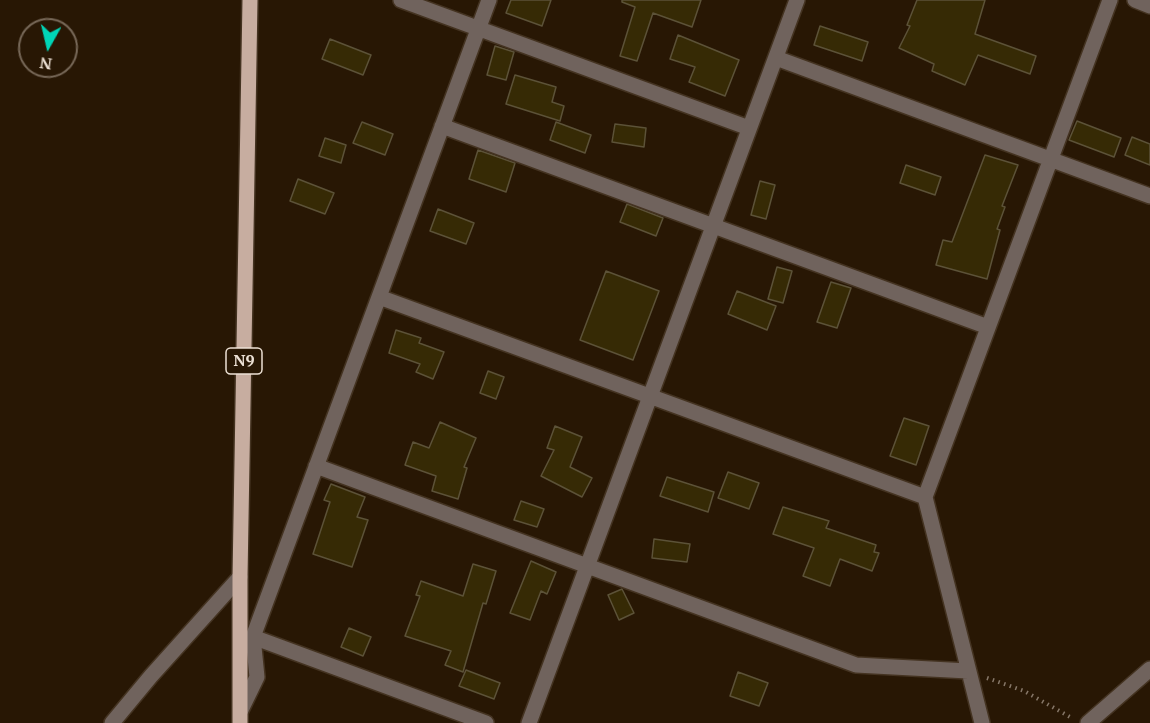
<!DOCTYPE html>
<style>
body{margin:0}
#map{position:relative;width:1150px;height:723px;overflow:hidden;background:#281704;font-family:"PT Serif",serif}
canvas{display:block}
.north{position:absolute;left:18px;top:18px;width:60px;height:60px;box-sizing:border-box;background:#281704;border:2px solid #776858;border-radius:50%;rotate:188deg;font-size:16px;font-weight:700;line-height:24px;text-align:center;color:#ede1d5}
.north::after{content:'';display:block;margin:auto;width:21px;height:27px;background:#00d5b7;clip-path:polygon(50% 0,100% 100%,50% 72%,0 100%)}
</style>
<div id="map">
<canvas width="1150" height="723"></canvas>
<div class="north">N</div>
</div>
<script>
const c = document.querySelector('canvas').getContext('2d');
c.lineJoin = 'round';
function fillPath(path, color) {
  c.fillStyle = color;
  c.fill(path, 'evenodd');
}
function stroke(path, color, width, dash) {
  c.strokeStyle = color;
  c.lineWidth = width;
  c.lineCap = dash ? 'butt' : 'round';
  c.setLineDash(dash || []);
  c.stroke(path);
}
function drawText(font, color, halo, rows, align = 'center') {
  c.font = font + ' "PT Serif",serif';
  c.lineWidth = 4.5;
  c.setLineDash([]);
  c.textBaseline = 'middle';
  c.strokeStyle = halo;
  c.fillStyle = color;
  for (const [text, x, y, turn = 0] of rows) {
    c.save();
    c.translate(x, y);
    c.rotate((+turn || 0) * Math.PI / 180);
    c.textAlign = isNaN(turn) ? turn : align;
    if (halo) c.strokeText(text, 0, 0);
    c.fillText(text, 0, 0);
    c.restore();
  }
}
const building = new Path2D(`
 M511 0H551L542 26 506 13Z
 M622 0H701L692 27 653 13 637 61 620 56 635 7 622 2Z
 M917 0H985L975 34 1036 56 1030 74 978 55 965 85 932 71 934 64 899 48 910 26 907 25Z
 M820 26 868 42 862 61 814 45Z
 M678 35 739 60 725 96 689 82 695 67 670 59Z
 M330 39 371 55 363 75 322 59Z
 M495 46 514 52 506 80 487 75Z
 M515 75 556 87 552 102 564 106 560 121 506 104Z
 M1077 121 1121 138 1114 157 1069 140Z
 M362 122 393 134 385 155 353 143Z
 M556 122 591 135 585 153 550 140Z
 M615 124 646 128 644 147 612 142Z
 M1132 137 1150 144V165L1125 155Z
 M325 138 346 145 341 163 319 156Z
 M478 150 515 163 506 192 469 179Z
 M985 155 1018 165 1002 206 1005 207 997 229 1000 230 987 279 936 265 943 240 952 242Z
 M906 165 941 177 935 195 900 183Z
 M298 179 334 193 325 214 290 201Z
 M760 181 775 185 766 219 751 215Z
 M627 204 663 218 656 236 620 222Z
 M438 209 474 223 466 244 430 231Z
 M777 267 792 271 783 303 768 299Z
 M606 271 659 291 633 360 580 340Z
 M831 282 851 288 837 328 817 322Z
 M737 291 776 306 767 330 728 314Z
 M396 330 421 338 419 343 444 352 433 379 416 372 420 364 389 353Z
 M488 371 504 377 496 399 480 393Z
 M904 418 929 426 916 465 890 456Z
 M440 422 476 438 464 467 467 468 458 499 432 491 436 476 405 465 413 442 429 448Z
 M555 426 582 437 570 467 592 478 582 497 541 476 554 450 547 448Z
 M728 472 759 483 749 509 718 498Z
 M667 477 714 492 708 512 660 496Z
 M331 484 365 497 357 517 368 520 352 567 313 554 330 502 324 500Z
 M521 501 544 509 537 527 514 520Z
 M783 507 829 521 826 528 876 545 874 552 879 553 872 571 840 559 830 586 803 576 814 548 773 534Z
 M654 539 690 544 687 562 652 558Z
 M531 561 556 572 547 594 541 591 530 620 510 613Z
 M473 564 496 571 486 604 483 603 463 672 445 665 451 651 405 636 420 596 416 595 421 581 463 596Z
 M622 589 634 613 619 620 608 595Z
 M349 628 371 637 363 656 341 647Z
 M466 670 500 683 494 699 459 686Z
 M738 672 768 683 759 706 730 696Z`);
fillPath(building, '#362a05');
stroke(building, '#5c5238', 1.5);
const minor = new Path2D(`
 M401 0 749 128
 M1135 0 1150 6
 M776 58 1150 196
 M442 126 988 327
 M379 297 925 497
 M316 466 856 665 968 671
 M253 637 486 723
 M241 710 257 677 253 637 489 0
 M112 723 151 676 240 577
 M529 723 797 0
 M982 723 925 497 1110 0
 M1088 723 1150 669`);
const major = new Path2D(`
 M240 723V577L250 0`);
stroke(minor, '#443321', 18);
stroke(major, '#443321', 18);
stroke(new Path2D(`
 M987 678 1024 691 1072 718`), '#867768', 4, [1.5, 4.5]);
stroke(minor, '#70635d', 15);
stroke(major, '#c7ada0', 15);
for (const [x, y, w] of [
 [244,361,36]
]) {
  const box = new Path2D();
  box.roundRect(x - w / 2, y - 13, w, 26, 4.5);
  c.fillStyle = '#281704';
  c.fill(box);
  stroke(box, '#ede1d5', 1.5);
}
drawText('bold 16px', '#ede1d5', null, [
 ["N9",244,361]
]);
</script>
